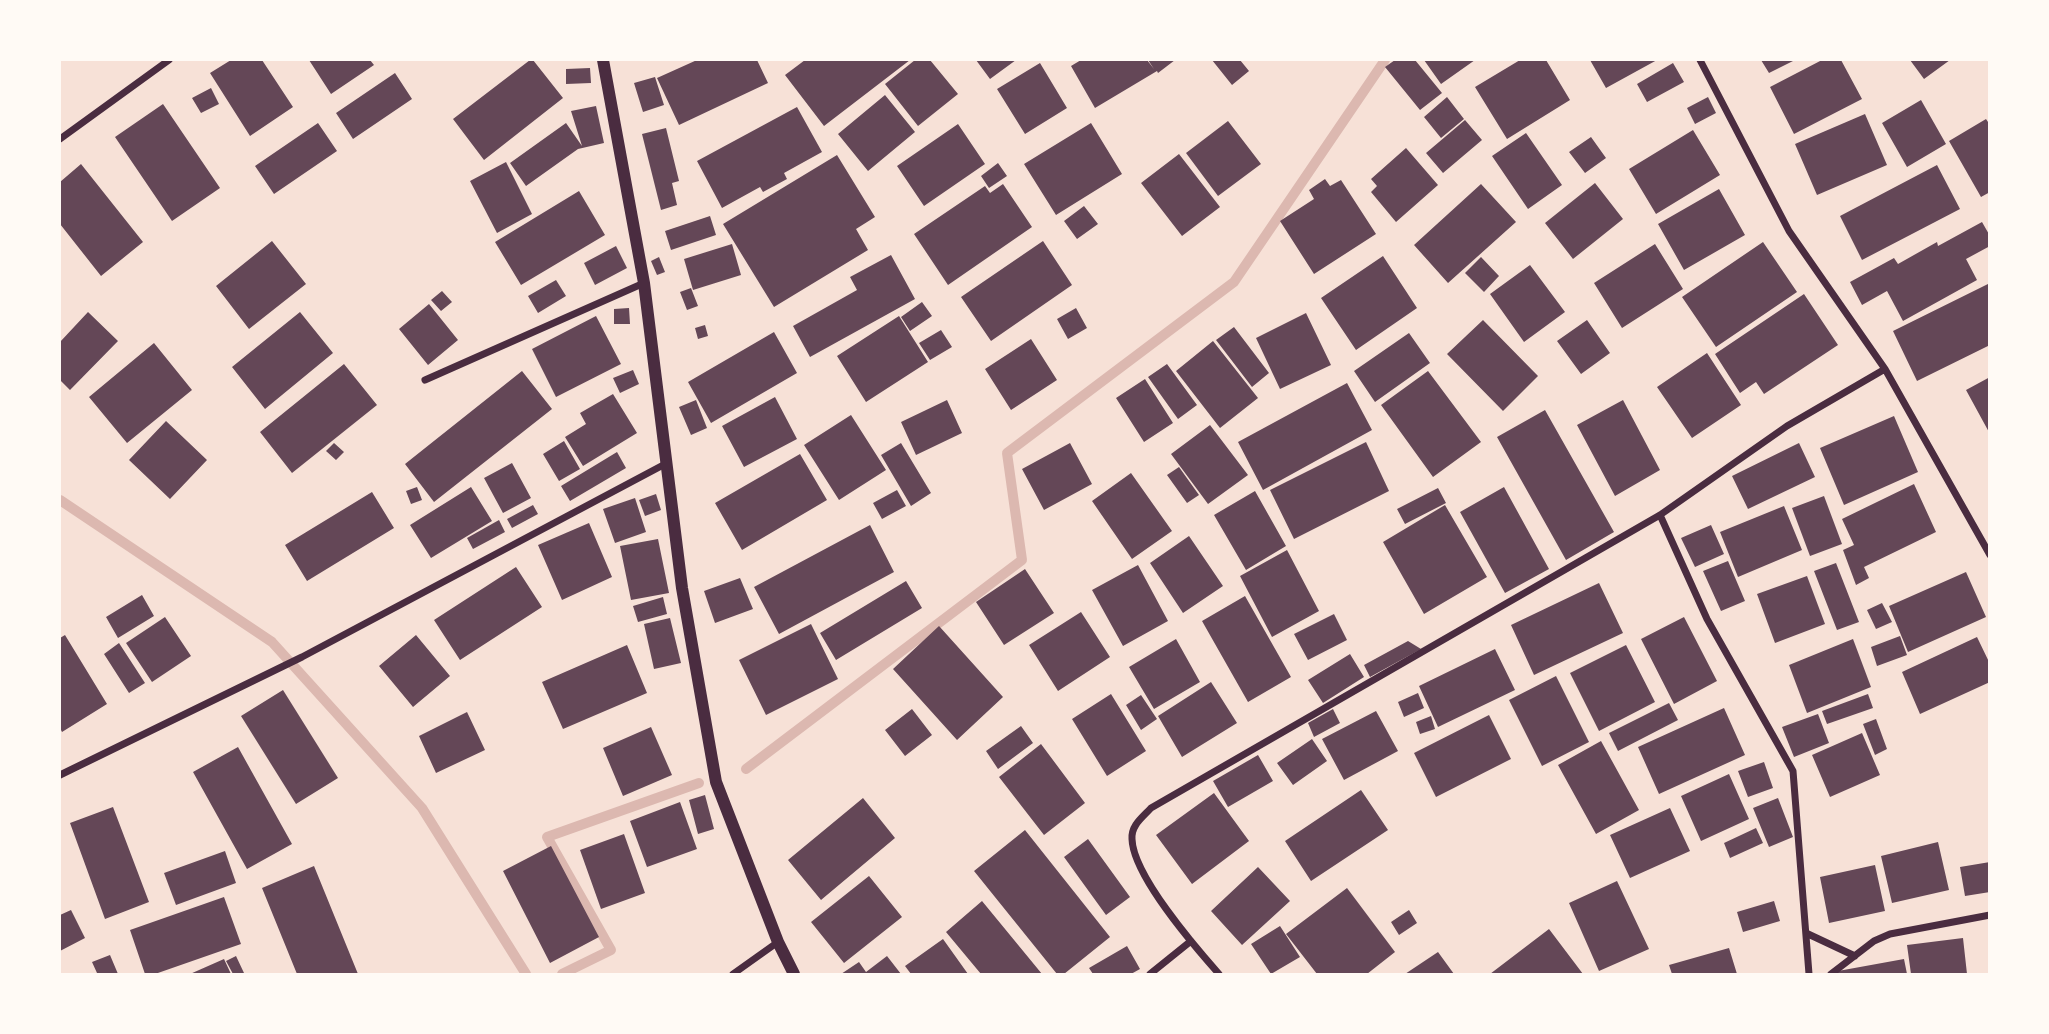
<!DOCTYPE html>
<style>
body{margin:0}
#map{position:relative;width:2049px;height:1034px;overflow:hidden;background:#f7e1d7;font-family:"Roboto Condensed",sans-serif}
canvas{display:block}
.frame{position:absolute;inset:0;border:61px solid #fffaf5;pointer-events:none}
</style>
<div id="map">
<canvas width="2049" height="1034"></canvas>
<div class="frame"></div>
</div>
<script>
const c = document.querySelector('canvas').getContext('2d');
c.lineJoin = 'round';
function stroke(path, color, width, dash) {
  c.strokeStyle = color;
  c.lineWidth = width;
  c.lineCap = dash ? 'butt' : 'round';
  c.setLineDash(dash || []);
  c.stroke(path);
}
function fillPath(path, color) {
  c.fillStyle = color;
  c.fill(path, 'evenodd');
}
stroke(new Path2D(`
 M60 500 272 642 422 808 526 974
 M746 769 1022 560 1007 453 1234 282 1385 60
 M562 974 611 950 547 837 699 783`), '#dcb8b0', 10);
fillPath(new Path2D(`
 M231 60H262L293 107 250 136 210 73Z
 M309 60H370L374 65 331 94Z
 M530 60H533L563 98 484 160 453 119Z
 M697 60H757L768 83 679 125 657 78Z
 M805 60H910L824 126 785 75Z
 M915 60H930L958 94 918 126 885 84Z
 M976 60H1016L990 79Z
 M1081 60H1147L1154 69 1148 60H1175L1158 73 1157 71 1095 108 1071 66Z
 M1212 60H1240L1249 71 1232 85Z
 M1395 60H1415L1442 93 1420 110 1385 67Z
 M1424 60H1475L1441 84Z
 M1520 60H1546L1570 100 1507 139 1475 87Z
 M1590 60H1657L1606 88Z
 M1761 60H1795L1769 73Z
 M1822 60H1841L1862 99 1794 134 1770 87Z
 M1910 60H1950L1924 79Z
 M1040 63 1067 108 1025 134 997 89Z
 M1673 63 1684 82 1647 102 1637 84Z
 M590 68 591 83 566 84V69Z
 M395 73 412 99 353 139 336 113Z
 M655 77 664 105 643 112 634 83Z
 M211 88 219 104 201 113 192 98Z
 M885 95 915 132 868 171 838 134Z
 M1447 97 1464 119 1441 138 1424 117Z
 M1708 97 1716 113 1695 124 1687 108Z
 M1921 100 1946 144 1907 167 1882 123Z
 M163 104 220 188 172 221 115 137Z
 M596 106 604 143 578 149 526 186 510 163 566 123 582 146 571 111Z
 M797 107 822 152 784 173 787 179 763 192 760 187 722 208 697 161Z
 M1865 114 1887 165 1817 195 1795 144Z
 M1986 119 1990 125V192L1981 197 1949 141Z
 M1465 120 1482 140 1443 173 1426 153Z
 M1228 121 1261 164 1218 196 1186 153Z
 M318 123 337 151 274 194 255 166Z
 M1091 123 1122 174 1056 215 1024 164Z
 M958 124 985 164 924 206 897 166Z
 M666 128 679 181 672 183 677 205 661 210 642 134Z
 M1693 130 1720 175 1656 214 1629 169Z
 M1526 133 1562 185 1528 209 1492 156Z
 M1591 137 1606 158 1585 173 1569 152Z
 M1406 148 1438 185 1396 222 1371 192 1377 186 1371 179Z
 M1179 154 1220 207 1182 236 1141 183Z
 M837 155 875 217 856 229 868 250 774 307 723 224Z
 M506 162 532 214 497 233 470 181Z
 M998 163 1007 176 989 188 981 176Z
 M81 164 143 242 101 276 60 224V182Z
 M1937 165 1960 209 1862 260 1840 216Z
 M1325 179 1330 186 1341 180 1376 234 1314 274 1280 221 1314 199 1309 190Z
 M1595 183 1623 219 1573 259 1545 223Z
 M1003 184 1032 227 948 285 914 234 985 186 990 193Z
 M1481 184 1516 222 1448 283 1414 245Z
 M1719 189 1745 235 1684 270 1658 224Z
 M579 191 605 235 521 285 495 242Z
 M1084 206 1098 224 1077 239 1064 221Z
 M710 216 716 235 671 250 665 231Z
 M1982 222 1990 236V246L1966 259 1977 280 1903 321 1887 291 1862 305 1850 282 1894 258 1898 264 1937 242 1938 246Z
 M272 241 306 284 249 329 216 286Z
 M1043 241 1072 285 991 341 961 297Z
 M1763 242 1797 292 1716 347 1682 297Z
 M732 244 741 275 693 290 684 259Z
 M1655 244 1683 289 1622 328 1594 283Z
 M616 246 627 268 595 285 584 263Z
 M891 255 915 299 810 357 793 326 857 290 850 277Z
 M1383 256 1417 308 1356 350 1321 298Z
 M659 257 665 272 657 275 651 261Z
 M1481 257 1499 276 1484 292 1465 273Z
 M1530 265 1565 312 1524 342 1490 294Z
 M556 280 566 296 538 313 528 296Z
 M1990 283V345L1917 381 1893 331Z
 M691 288 698 306 687 310 680 292Z
 M442 291 452 302 441 311 431 300Z
 M1804 294 1838 345 1764 394 1756 382 1740 393 1715 354Z
 M922 302 932 316 910 331 901 317Z
 M429 304 458 340 428 365 399 329Z
 M629 308 630 324H614V309Z
 M1076 308 1087 328 1068 339 1057 319Z
 M88 312 118 341 70 390 60 380V342Z
 M300 312 333 353 265 409 232 367Z
 M1306 313 1331 365 1280 389 1256 338Z
 M596 316 621 364 556 397 532 349Z
 M899 316 928 362 866 402 837 356Z
 M1483 320 1538 376 1503 411 1447 354Z
 M1587 320 1610 353 1581 374 1557 341Z
 M705 325 708 336 698 339 695 328Z
 M1234 327 1269 373 1252 387 1216 340Z
 M941 330 952 347 930 360 919 343Z
 M774 332 797 373 711 423 688 382Z
 M1409 333 1430 363 1375 402 1354 371Z
 M1031 339 1057 380 1011 410 985 369Z
 M1213 341 1258 398 1220 428 1176 371Z
 M154 343 192 390 127 443 89 397Z
 M1707 353 1741 405 1692 438 1657 387Z
 M344 364 377 405 292 473 260 432Z
 M1167 364 1197 405 1178 419 1148 377Z
 M633 370 639 384 620 393 613 378Z
 M522 371 552 409 434 502 405 464Z
 M1428 371 1481 442 1433 477 1381 405Z
 M1990 377V434L1966 390Z
 M1145 379 1173 423 1144 442 1116 398Z
 M1347 383 1372 430 1263 490 1238 442Z
 M613 394 637 433 583 466 565 437 586 424 580 413Z
 M775 397 797 439 744 467 722 426Z
 M696 400 707 428 691 435 679 407Z
 M947 400 962 433 916 455 901 422Z
 M1623 400 1660 470 1615 496 1577 425Z
 M1545 410 1614 532 1566 560 1497 437Z
 M851 415 886 470 839 500 804 445Z
 M1894 416 1918 472 1844 505 1820 448Z
 M166 421 207 460 170 499 129 460Z
 M1210 425 1248 475 1208 504 1171 454Z
 M564 441 580 469 559 481 543 454Z
 M1366 442 1389 491 1294 539 1270 490Z
 M334 443 344 452 336 460 326 451Z
 M901 443 931 493 911 506 881 455Z
 M1070 443 1092 484 1044 510 1022 469Z
 M1799 443 1815 477 1748 509 1732 476Z
 M617 452 626 468 570 501 561 486Z
 M800 454 827 500 742 550 715 503Z
 M512 463 531 498 503 513 484 478Z
 M1179 467 1199 495 1187 503 1167 475Z
 M1131 473 1172 531 1132 559 1092 501Z
 M1914 484 1936 532 1864 567 1869 578 1856 585 1843 550 1854 545 1842 519Z
 M417 487 422 500 411 504 406 491Z
 M471 487 492 521 431 558 410 525Z
 M1504 487 1549 569 1505 593 1460 512Z
 M1438 488 1446 503 1405 524 1397 509Z
 M897 490 906 506 882 519 873 503Z
 M1255 491 1286 546 1246 570 1214 515Z
 M372 492 394 528 307 581 285 545Z
 M656 494 661 510 645 516 639 500Z
 M1824 496 1842 544 1810 556 1792 508Z
 M635 498 646 532 615 543 603 509Z
 M533 505 538 514 512 528 507 519Z
 M1445 505 1487 577 1424 614 1383 542Z
 M1784 506 1802 550 1738 577 1720 532Z
 M499 520 505 532 473 549 467 538Z
 M589 523 612 577 562 600 538 545Z
 M870 525 894 572 779 634 754 587Z
 M1711 525 1724 554 1695 567 1681 538Z
 M1189 536 1223 586 1183 613 1150 563Z
 M658 539 669 593 631 600 620 546Z
 M1287 550 1319 611 1272 637 1240 576Z
 M1728 561 1745 601 1721 611 1703 571Z
 M1836 563 1859 622 1837 630 1814 571Z
 M1138 565 1168 621 1123 646 1092 590Z
 M516 567 542 607 460 660 434 620Z
 M1025 569 1054 613 1004 645 976 602Z
 M1966 572 1986 617 1908 652 1889 606Z
 M1807 576 1825 624 1775 643 1757 594Z
 M740 578 753 609 715 623 704 591Z
 M906 581 922 608 836 660 820 633Z
 M1599 583 1623 633 1534 675 1511 625Z
 M142 595 154 616 118 638 106 617Z
 M1245 596 1291 677 1248 702 1202 621Z
 M663 597 667 614 638 622 633 606Z
 M1882 603 1892 622 1876 629 1867 610Z
 M1081 612 1110 657 1058 691 1029 645Z
 M1334 614 1347 640 1308 660 1294 634Z
 M165 617 191 656 152 682 126 643Z
 M1684 617 1717 681 1674 704 1641 639Z
 M670 618 681 663 654 669 644 624Z
 M811 624 838 679 766 715 739 660Z
 M939 626 1003 697 957 740 893 669Z
 M65 635 107 704 62 732 60 728V638Z
 M416 635 450 676 413 707 379 666Z
 M1900 636 1907 655 1877 666 1871 647Z
 M1977 637 1990 664V682L1920 714 1902 672Z
 M1176 639 1200 682 1154 709 1129 667Z
 M1853 639 1871 687 1807 713 1789 665Z
 M1408 641 1421 649 1370 677 1364 665Z
 M119 643 145 683 129 693 104 654Z
 M627 645 647 693 563 729 542 682Z
 M1626 645 1655 702 1599 731 1570 673Z
 M1495 649 1515 690 1438 727 1419 686Z
 M1350 654 1364 677 1323 703 1308 680Z
 M1556 676 1589 742 1542 766 1509 700Z
 M1211 682 1237 723 1182 757 1158 716Z
 M283 690 338 778 296 804 241 716Z
 M1418 693 1424 708 1404 717 1398 702Z
 M1111 694 1146 751 1107 776 1072 719Z
 M1868 694 1873 708 1827 724 1822 711Z
 M1141 695 1157 719 1141 730 1126 705Z
 M1669 703 1678 720 1618 751 1609 733Z
 M1724 708 1745 755 1659 794 1638 747Z
 M912 709 932 735 905 756 885 730Z
 M1333 709 1340 723 1314 737 1308 723Z
 M1376 711 1398 751 1344 780 1322 739Z
 M467 712 485 750 436 773 419 736Z
 M1818 714 1829 743 1794 757 1782 727Z
 M1489 715 1511 759 1436 797 1414 753Z
 M1431 716 1435 729 1420 734 1416 722Z
 M1876 719 1887 749 1875 755 1863 724Z
 M1021 726 1033 743 998 769 986 751Z
 M651 727 672 775 623 796 603 748Z
 M1862 733 1880 775 1830 797 1812 755Z
 M1312 739 1327 761 1293 785 1277 763Z
 M1601 741 1639 810 1596 834 1558 765Z
 M1041 744 1085 803 1044 835 999 777Z
 M238 747 292 844 247 869 193 772Z
 M1258 755 1273 781 1228 807 1213 781Z
 M1764 762 1773 788 1748 797 1738 771Z
 M1729 774 1749 819 1701 841 1681 796Z
 M1361 790 1388 830 1311 881 1285 841Z
 M1214 793 1249 841 1192 884 1156 835Z
 M705 795 714 829 698 834 689 800Z
 M863 798 895 838 821 900 788 860Z
 M1778 798 1793 837 1769 847 1753 808Z
 M680 802 697 849 647 867 630 821Z
 M113 807 149 902 105 919 70 823Z
 M1670 808 1690 851 1630 878 1610 835Z
 M1756 828 1763 843 1730 858 1724 843Z
 M1025 830 1110 937 1064 974H1057L974 871Z
 M624 834 645 893 601 909 580 850Z
 M1088 839 1130 897 1106 915 1064 857Z
 M1938 842 1949 890 1892 903 1881 856Z
 M551 846 599 937 550 963 503 871Z
 M225 851 236 883 176 905 164 873Z
 M1990 862V892L1965 896 1960 867Z
 M1875 865 1885 911 1829 923 1820 877Z
 M314 866 358 974H297L262 888Z
 M1258 867 1290 901 1242 945 1211 911Z
 M869 876 902 917 844 963 811 922Z
 M1617 881 1649 949 1599 971 1569 903Z
 M1347 888 1395 952 1367 974H1317L1286 934Z
 M224 897 241 944 155 974H145L130 930Z
 M982 901 1042 974H981L946 932Z
 M1774 901 1780 921 1743 932 1737 912Z
 M71 910 85 938 60 951V915Z
 M1409 910 1417 923 1399 935 1391 922Z
 M1280 926 1300 957 1271 974 1251 944Z
 M1549 929 1583 974H1490Z
 M1963 938 1967 974H1911L1907 945Z
 M943 939 968 974H911L905 966Z
 M1127 946 1140 969 1131 974H1093L1089 968Z
 M1729 948 1737 974H1672L1669 965Z
 M1438 952 1454 974H1405Z
 M110 955 118 974H93L97 973 92 962Z
 M236 956 244 973 240 974H233L226 961Z
 M887 956 901 974H841L859 962 866 972Z
 M224 959 231 974H190Z
 M1904 959 1907 974H1838V971Z`), '#644757');
stroke(new Path2D(`
 M1700 60 1789 231 1885 369 1990 555
 M60 139 169 60
 M425 380 644 283
 M1660 515 1707 619 1793 771 1809 974
 M60 775 302 657 667 463
 M1806 933 1855 956
 M733 974 778 942
 M1150 974 1191 941
 M1219 974C1195 947 1133 875 1132 839 1131 825 1143 817 1151 808L1660 515 1787 426 1885 369
 M1831 974 1874 941 1890 934 1990 915`), '#4a2c40', 7);
stroke(new Path2D(`
 M603 60 644 283 682 588 716 782 778 942 794 974`), '#4a2c40', 12);
</script>
